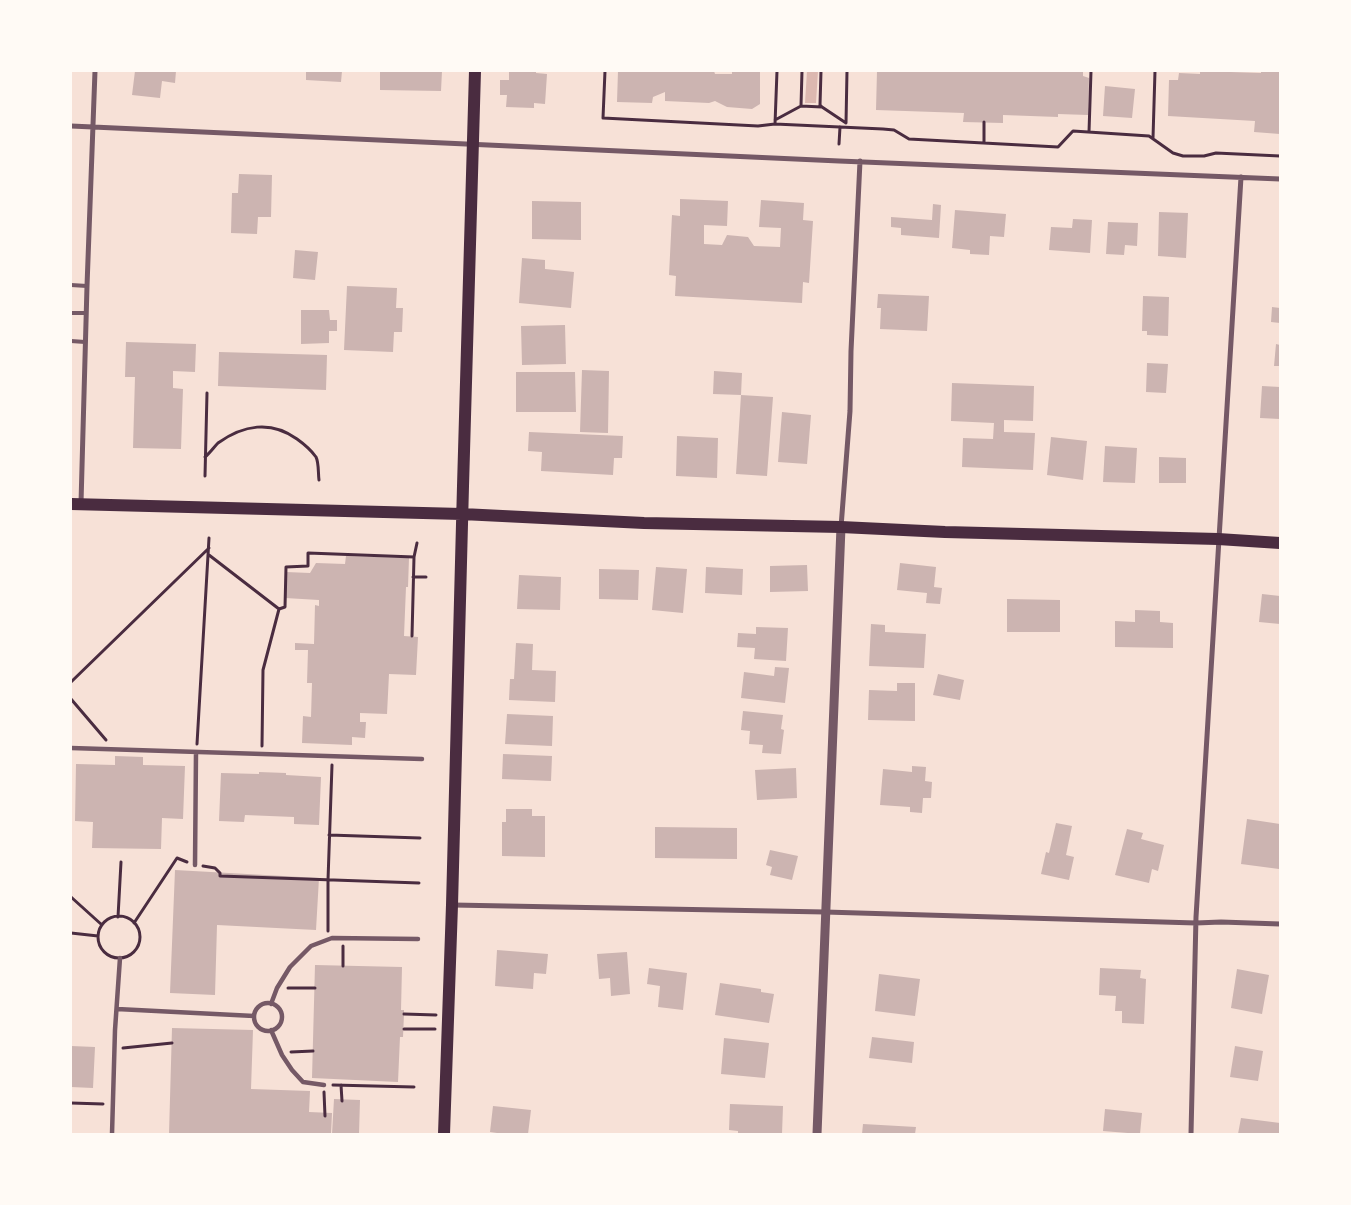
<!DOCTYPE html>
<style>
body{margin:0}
#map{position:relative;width:1351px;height:1205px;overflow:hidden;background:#f7e1d7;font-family:"DM Sans",sans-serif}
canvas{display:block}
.frame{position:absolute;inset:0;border:72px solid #fffaf5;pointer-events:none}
</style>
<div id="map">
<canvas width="1351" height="1205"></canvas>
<div class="frame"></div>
</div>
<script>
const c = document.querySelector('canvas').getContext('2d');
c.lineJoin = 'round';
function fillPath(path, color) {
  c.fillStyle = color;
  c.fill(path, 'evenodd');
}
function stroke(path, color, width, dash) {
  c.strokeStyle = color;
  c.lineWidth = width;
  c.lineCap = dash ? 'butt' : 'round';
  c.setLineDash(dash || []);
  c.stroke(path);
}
fillPath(new Path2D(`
 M807 71H818L816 103H805Z`), '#dcb8b0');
fillPath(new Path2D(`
 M135 71H176L175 83 162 81 160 98 132 95Z
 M306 71H342L341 82 306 80Z
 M380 71H442L441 91 380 90Z
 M509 71H536V73L547 74 545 104 534 103V108L506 107 507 95H500V80H509Z
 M618 71H714L715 74H732V71H760V104L752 109 727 107 715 101 709 103 665 101V92L653 97 652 103 617 102Z
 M877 71H1083V76L1089 78 1088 115 1058 114V117L1003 115V123L963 122 964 113 876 110Z
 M1200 71 1261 73V71H1280V134L1254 132 1255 121 1168 116 1169 80H1178L1179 73 1200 74Z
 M1105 86 1135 89 1132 118 1103 116Z
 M239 174 272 175 271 217H258L257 234 231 233 232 193H238Z
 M680 199 728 201 727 226 704 225V244L722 245 727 235 748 237 754 246 780 247 781 228 759 227 761 200 804 203 803 220 813 221 809 283 803 282 802 303 675 296 676 276 669 275 672 215 680 216Z
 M532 201 581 202V240L532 239Z
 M933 204 941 205 939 238 901 235V228L891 227V217L932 220Z
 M955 210 1006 214 1004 237 990 236 989 255 970 254V250L952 248Z
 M1159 212 1188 213 1186 258 1158 256Z
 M1073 219 1092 220 1090 253 1049 250 1051 227 1072 228Z
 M1108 222 1138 223 1137 246 1125 245 1124 255 1106 254Z
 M295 250 318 252 315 280 293 278Z
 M522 258 545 260V269L574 272 571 308 519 303Z
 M347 286 397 288 396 308H403L402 332H394L393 352 344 350Z
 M878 294 929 296 927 331 880 329 881 308H877Z
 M1143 296 1169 297 1168 336 1147 335V331H1142Z
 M1272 307 1280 308V323L1271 322Z
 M301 310H329L330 320H337V331H329V343L301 344Z
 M565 325 566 364 522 365 521 326Z
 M126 342 196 344 195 372 173 371V388L183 389 181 449 133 448 135 377H125Z
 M1276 344 1280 345V366H1274Z
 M219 352 327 355 326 390 218 386Z
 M1147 363 1168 364 1166 393 1146 392Z
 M582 370 609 371 608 433 580 432Z
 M714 371 742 373 741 395 713 394Z
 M516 372H575L576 412H516Z
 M952 383 1034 386 1033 421 1004 420V432L1035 433 1033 470 962 467 963 438 993 439 994 423 951 421Z
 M1262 386 1280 387V419L1260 418Z
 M741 395 773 397 767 476 736 474Z
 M782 412 811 415 807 464 778 462Z
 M529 432 623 436 622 458H614L613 475 541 471 542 452 528 451Z
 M677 436 718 438 717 478 676 476Z
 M1051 437 1087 441 1083 480 1047 475Z
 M1105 446 1137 448 1135 483 1103 482Z
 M1159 457 1186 458V483H1159Z
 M346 556 409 558 408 587H406L404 636 418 637 416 675 389 674 387 714 360 713V722H366L365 738 352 737V745L302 743 303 716 311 717 312 683H307L308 650H295V643L314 644 315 605 319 606V600L285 598 286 572 310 573 316 563 345 564Z
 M900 563 936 567 934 587 942 588 940 604 926 603 927 593 897 590Z
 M807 565 808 591 770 592V566Z
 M656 567 687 569 683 613 652 610Z
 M706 567 743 569 742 595 705 593Z
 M599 569 639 570 638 600 599 599Z
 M519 575 561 577 560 610 517 609Z
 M1262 594 1280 596V624L1259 622Z
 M1007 599 1060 600V632H1007Z
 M1135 610 1160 611V622L1173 623V648L1115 647V621L1135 622Z
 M871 624 885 625V632L926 634 924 668 869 666Z
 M756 627 788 628 786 661 754 659 755 648 737 647 738 633 756 634Z
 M516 643 533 644 532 670 556 671 555 702 509 700 510 679H514Z
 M775 667 789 668 785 703 741 698 744 672 774 676Z
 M938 674 964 680 960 700 933 695Z
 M897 683H915V721L868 720 869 690 897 691Z
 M743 711 783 715 781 729 784 730 781 754 762 753 763 745 749 744 750 731 741 730Z
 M507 714 553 716 552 746 505 744Z
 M503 754 552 756 551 781 502 779Z
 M115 756 143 757V765L185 766 183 819 162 818 161 849 92 848 93 822 75 821 76 764 115 765Z
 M912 766 926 767 925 781 932 782 931 798H923L922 813 910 812V807L880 805 883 769 912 772Z
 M796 768 797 798 757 800 755 770Z
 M259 772 286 773V775L321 777 319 825 294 824V817L245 815 244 822 219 821 221 773 259 774Z
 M506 809H532V816H545V857L502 856V822H506Z
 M1247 819 1280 824 1279 869 1241 864Z
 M1056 823 1072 826 1066 855 1074 857 1069 880 1041 874 1046 852 1049 853Z
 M655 827 737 828V859L655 858Z
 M1127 829 1143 833 1141 839 1164 845 1158 871 1152 869 1149 883 1115 875Z
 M770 850 798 856 792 880 770 875 772 867 766 865Z
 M175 870 319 878 316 930 217 925 215 995 170 993Z
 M497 950 548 954 546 974 534 973 533 989 495 986Z
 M627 952 630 994 611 996 610 978 599 979 597 954Z
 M315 965 402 967 401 1010H404V1014L403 1037H400L398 1082 312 1078Z
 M649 968 687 973 683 1010 658 1007 660 986 647 984Z
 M1100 968 1141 970 1140 978 1146 979 1144 1024 1122 1023V1011H1115L1116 996 1099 995Z
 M1237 969 1269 975 1262 1014 1231 1008Z
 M879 974 920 979 915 1016 875 1011Z
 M720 983 761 989V992L774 994 769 1023 715 1015Z
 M172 1028 253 1030 251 1089 310 1091 309 1112 332 1113 331 1134H169Z
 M872 1037 914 1042 912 1063 869 1058Z
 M724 1038 769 1043 765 1078 721 1074Z
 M71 1046 95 1047 93 1088 71 1087Z
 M1235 1046 1263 1051 1258 1081 1230 1077Z
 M334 1099 360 1100 359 1134H332Z
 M730 1104 783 1106 782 1134H738V1131L729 1130Z
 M493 1106 531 1110 528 1134H504L490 1132Z
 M1105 1109 1142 1113 1140 1134 1103 1131Z
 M1241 1118 1280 1123V1134H1238Z
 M863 1124 916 1127 915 1134H862Z`), '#ccb4b1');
stroke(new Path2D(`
 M605 71 603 118 758 126 775 124 883 129 894 130 909 139 1058 147 1073 131 1149 136 1173 153 1183 156H1204L1216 153 1280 156
 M802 71 801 106 822 107 846 123
 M821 71 820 105 822 107
 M775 120 801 106
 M846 123 847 71
 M775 124 777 71
 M1089 132 1091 71
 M1153 138 1155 71
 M984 143V122
 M839 144 840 127
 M205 457C210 453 214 447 218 443 243 425 271 420 297 439 304 444 311 450 316 457 319 463 318 473 319 480
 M205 476 207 393
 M209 555 279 609
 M413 577H426
 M279 609 285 607 286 567 308 566V553L414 557
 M412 636 414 557 417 543
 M71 682 209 548
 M71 699 106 740
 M197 744 209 538
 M262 746 263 670 279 609
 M329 835 420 838
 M203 866 215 868 220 873V876L419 883
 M71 897 102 925
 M98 937a21 21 0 1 1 42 0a21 21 0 1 1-42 0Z
 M118 917 121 862
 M134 923 177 858 187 862
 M328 931V880L332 765
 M71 933 98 936
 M343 966V946
 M288 988H315
 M404 1014 436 1015
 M404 1029H435
 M123 1048 172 1043
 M291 1052 313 1051
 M333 1085 414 1087
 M341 1085 342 1101
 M324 1092 325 1116
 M71 1103 103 1104`), '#4a2c40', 3);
stroke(new Path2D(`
 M71 285 87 286
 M71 313H86
 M71 341 85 342`), '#755966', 4);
stroke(new Path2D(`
 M71 748 422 759
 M195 865 196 752
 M254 1017a14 14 0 1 1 28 0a14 14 0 1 1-28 0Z
 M271 1004 277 988 290 967 311 946 332 938 418 939
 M117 1009 254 1016
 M271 1030 282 1055 292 1070 303 1082 324 1085
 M112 1134 115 1030 120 958`), '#755966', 4.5);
stroke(new Path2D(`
 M71 126 839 161 1280 179
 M81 503 87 286 95 71
 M841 527 850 411 851 351 860 161
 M453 905 825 912 1196 923 1221 922 1280 924
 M1191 1134 1196 917 1241 177`), '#755966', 5);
stroke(new Path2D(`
 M817 1134 841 527`), '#755966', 9);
stroke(new Path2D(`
 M71 504 462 514 644 523 841 527 945 532 1218 539 1280 543
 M444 1134 452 905 463 486 475 71`), '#4a2c40', 12);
</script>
